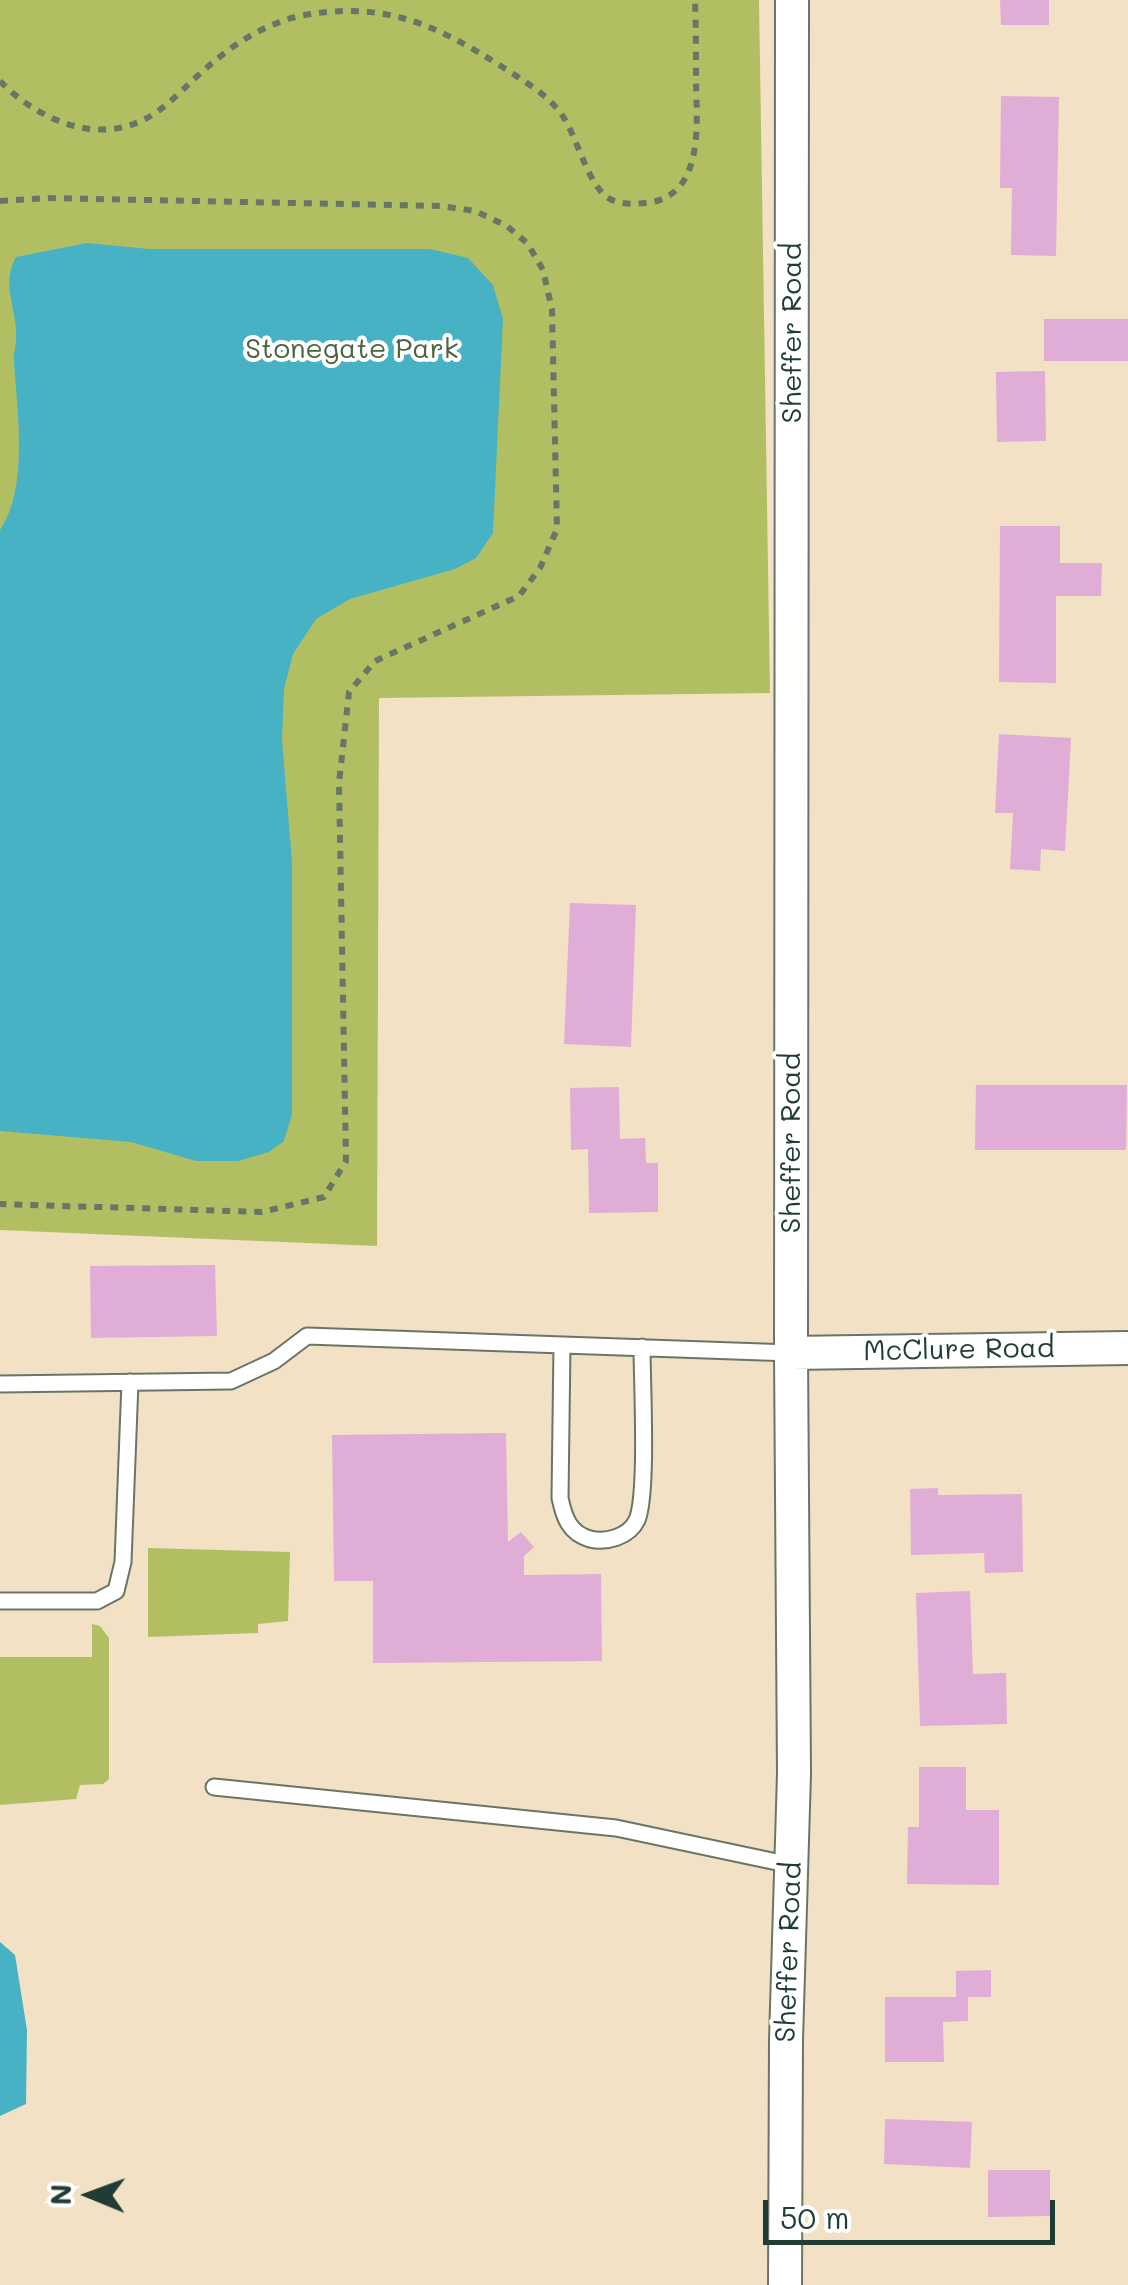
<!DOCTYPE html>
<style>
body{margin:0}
#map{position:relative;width:1128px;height:2285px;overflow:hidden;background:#f2e1c4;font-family:Mali,sans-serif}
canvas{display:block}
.north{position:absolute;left:40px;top:2145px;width:100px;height:100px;-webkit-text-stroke:8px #fff;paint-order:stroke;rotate:271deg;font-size:28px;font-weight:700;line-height:40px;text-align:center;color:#1f3d34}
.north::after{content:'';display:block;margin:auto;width:35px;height:45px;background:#1f3d34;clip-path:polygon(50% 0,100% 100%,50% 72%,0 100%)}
.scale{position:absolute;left:763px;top:2200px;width:292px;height:45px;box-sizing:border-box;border:5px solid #1f3d34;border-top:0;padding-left:12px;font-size:30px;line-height:35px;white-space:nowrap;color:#1f3d34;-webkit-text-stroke:8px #fff;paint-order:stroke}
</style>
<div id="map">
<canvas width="1128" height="2285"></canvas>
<div class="north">N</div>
<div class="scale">50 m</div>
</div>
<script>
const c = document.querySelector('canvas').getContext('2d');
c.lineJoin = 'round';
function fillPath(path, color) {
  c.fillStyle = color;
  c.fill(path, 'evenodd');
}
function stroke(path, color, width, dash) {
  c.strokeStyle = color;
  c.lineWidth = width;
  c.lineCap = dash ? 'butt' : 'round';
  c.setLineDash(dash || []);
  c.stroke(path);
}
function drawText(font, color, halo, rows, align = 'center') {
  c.font = font + ' Mali,sans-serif';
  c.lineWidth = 8;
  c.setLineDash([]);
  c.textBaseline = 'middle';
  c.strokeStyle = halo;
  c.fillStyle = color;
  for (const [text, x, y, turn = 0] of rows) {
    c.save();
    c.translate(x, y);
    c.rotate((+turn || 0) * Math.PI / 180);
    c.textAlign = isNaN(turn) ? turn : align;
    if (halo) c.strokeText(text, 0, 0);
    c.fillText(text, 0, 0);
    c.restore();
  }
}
fillPath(new Path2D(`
 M0 0H759L770 693 379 698 377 1246 0 1230Z
 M148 1548 290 1552 288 1621 258 1624V1633L148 1637Z
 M92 1624 100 1626 109 1638V1779L103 1784 80 1785 76 1799 0 1805V1657H92Z`), '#b1bf62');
fillPath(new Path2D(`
 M87 243 149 249H430L468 258 493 285 503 319 493 533 476 558 455 569 350 599 316 619 293 654 284 689 282 740 292 862V1114L284 1141 269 1152 238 1161H196L131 1142 0 1131V530C29 488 17 410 14 362 13 354 16 347 16 339 18 309 0 285 16 257Z
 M0 1942 15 1955 27 2030 26 2104 0 2116Z`), '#46b2c4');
fillPath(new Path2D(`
 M1000 0H1049V25H1001Z
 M1001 96 1059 97 1056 256 1011 255 1012 188H1000Z
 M1044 319H1128V361H1044Z
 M1045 371 1046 441 997 442 996 372Z
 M1000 526H1060V563H1102L1101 596H1056V683L999 682Z
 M999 734 1071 738 1065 851 1041 849 1040 871 1010 869 1013 813H995Z
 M570 903 636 905 631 1047 564 1044Z
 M976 1085H1127L1126 1150H975Z
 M619 1087 620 1139 645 1138 646 1163H658V1212L589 1213 588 1149 571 1150 570 1088Z
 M215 1265 217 1336 91 1338 90 1266Z
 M506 1433 508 1542 521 1532 534 1547 524 1556V1575L601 1574 602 1661 373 1663V1581H334L332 1435Z
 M938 1488V1495L1022 1494 1023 1572 985 1573 984 1553 911 1555 910 1489Z
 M970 1591 973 1674 1006 1673 1007 1724 920 1726 916 1593Z
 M919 1767H966V1810H999V1885L907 1884 908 1827H919Z
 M991 1970V1997H968V2021L943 2022 944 2062H885V1997H956V1971Z
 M885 2119 972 2122 970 2168 884 2164Z
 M988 2170H1050V2216L988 2217Z`), '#e0add7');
const lane = new Path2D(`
 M562 1345 560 1498C564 1517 569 1533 590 1539 606 1543 629 1537 637 1520 648 1494 642 1382 642 1347
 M0 1384 231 1381 274 1361 307 1336 791 1353
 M0 1601H97L116 1591 123 1562 130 1382
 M214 1787 616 1828 791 1865`);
const street = new Path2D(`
 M791 1353 1128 1348
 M785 2285 786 2040 794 1774 791 1353 792 0`);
stroke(lane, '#697666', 19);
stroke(street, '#697666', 36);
stroke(new Path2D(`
 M0 81C35 117 92 145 143 120 161 112 177 95 191 82 223 52 255 27 299 16 384 0 435 24 504 68 524 81 548 95 562 115 578 138 588 187 610 199 622 205 635 204 647 203 704 196 697 125 696 83 696 56 696 28 695 0
 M0 201 48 198 441 206 475 211 507 226 528 244 543 270 552 310 557 529 540 568 519 596 375 661 349 692 339 783 346 1161 324 1197 262 1212 0 1204`), '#697666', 6, [8, 8]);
stroke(lane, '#fff', 15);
stroke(street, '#fff', 32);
drawText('28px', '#1f3d34', '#fff', [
 ["Sheffer Road",792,333,-90],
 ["Sheffer Road",791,1143,-90],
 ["McClure Road",959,1350,-1],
 ["Sheffer Road",789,1952,-88]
]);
drawText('28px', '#4b6442', '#fff', [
 ["Stonegate Park",352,349]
]);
</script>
